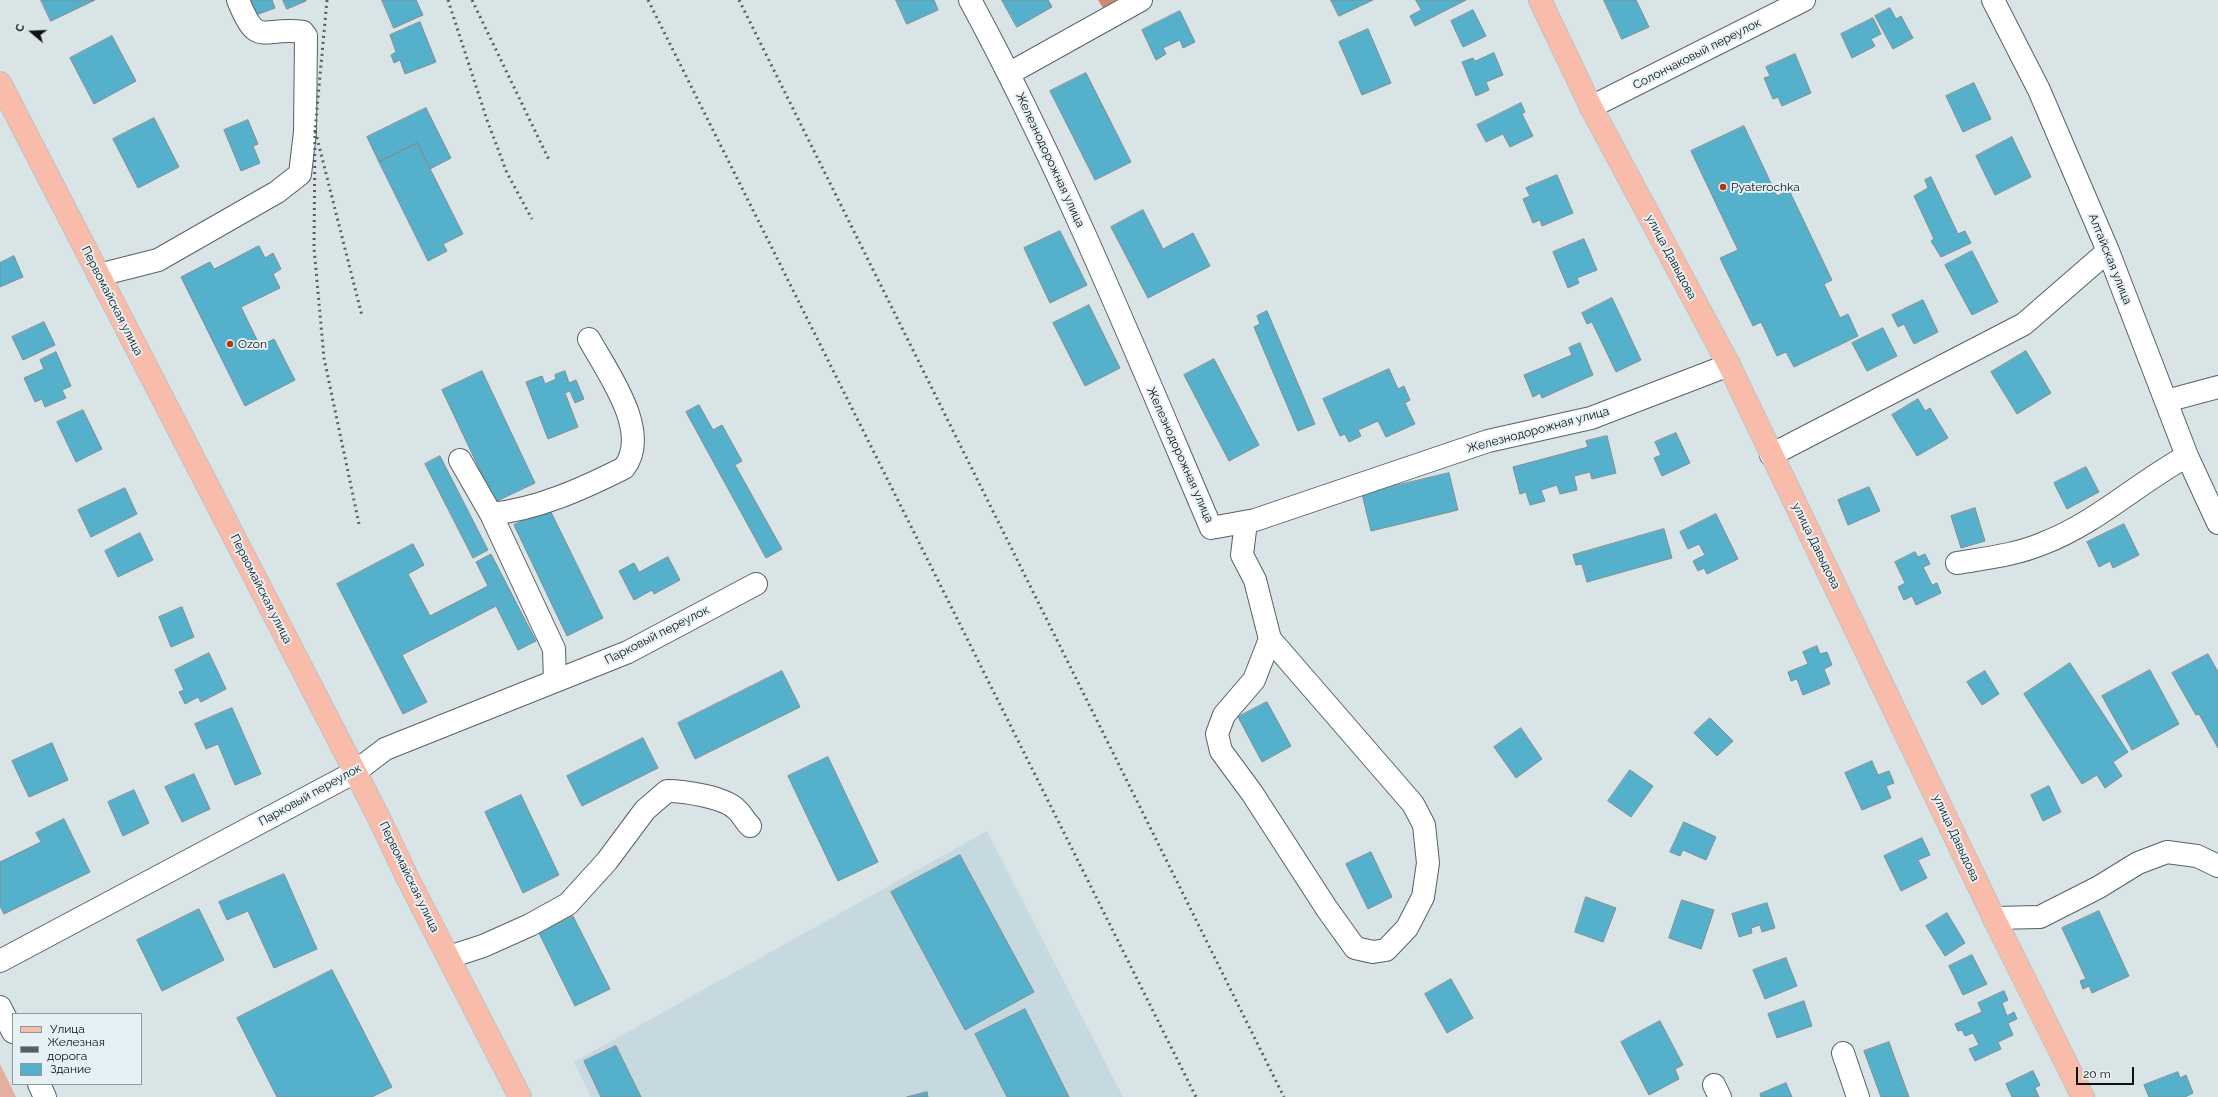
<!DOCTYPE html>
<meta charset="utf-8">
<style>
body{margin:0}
#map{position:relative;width:2218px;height:1097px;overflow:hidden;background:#d9e4e7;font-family:Raleway,sans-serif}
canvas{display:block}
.legend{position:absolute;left:12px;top:1013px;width:130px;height:72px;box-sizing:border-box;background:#e6f1f5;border:1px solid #8f979a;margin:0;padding:5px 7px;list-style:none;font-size:12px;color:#0d1112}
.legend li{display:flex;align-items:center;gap:8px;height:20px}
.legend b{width:20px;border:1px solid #8f979a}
.north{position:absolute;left:12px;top:12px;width:40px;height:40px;-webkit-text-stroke:3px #e6f1f5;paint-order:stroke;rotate:289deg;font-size:11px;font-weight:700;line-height:16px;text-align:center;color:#0d1112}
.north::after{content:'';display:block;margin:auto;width:14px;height:18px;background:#0d1112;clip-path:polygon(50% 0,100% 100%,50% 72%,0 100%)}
.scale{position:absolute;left:2076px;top:1067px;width:58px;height:18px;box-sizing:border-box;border:2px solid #0d1112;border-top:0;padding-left:5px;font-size:12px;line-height:14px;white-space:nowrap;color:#0d1112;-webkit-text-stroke:3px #e6f1f5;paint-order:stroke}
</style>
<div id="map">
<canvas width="2218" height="1097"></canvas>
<ul class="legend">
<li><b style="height:5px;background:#f9bcaa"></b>Улица</li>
<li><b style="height:5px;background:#585f60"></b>Железная дорога</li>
<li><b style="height:11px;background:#55b0cc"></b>Здание</li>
</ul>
<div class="north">С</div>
<div class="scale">20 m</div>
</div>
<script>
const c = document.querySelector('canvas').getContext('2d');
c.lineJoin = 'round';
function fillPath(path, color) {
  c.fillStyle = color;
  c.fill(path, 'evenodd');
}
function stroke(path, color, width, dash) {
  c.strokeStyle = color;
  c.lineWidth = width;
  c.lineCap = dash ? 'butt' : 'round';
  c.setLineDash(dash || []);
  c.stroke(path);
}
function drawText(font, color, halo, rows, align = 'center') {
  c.font = font + ' Raleway,sans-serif';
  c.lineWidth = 4;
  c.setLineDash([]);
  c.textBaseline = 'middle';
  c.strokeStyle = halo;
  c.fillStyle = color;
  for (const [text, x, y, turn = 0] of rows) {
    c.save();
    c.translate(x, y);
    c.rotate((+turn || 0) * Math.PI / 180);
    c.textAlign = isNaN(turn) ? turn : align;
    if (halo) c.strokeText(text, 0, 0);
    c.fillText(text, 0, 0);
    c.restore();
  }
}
fillPath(new Path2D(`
 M987 831 1123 1097H591L574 1062Z`), '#c6d9e0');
fillPath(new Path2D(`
 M0 1064 16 1097H0Z`), '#e5ae9f');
fillPath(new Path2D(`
 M1098 0H1117L1103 8Z`), '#d18873');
const building = new Path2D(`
 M41 0H95L51 21Z
 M250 0H272L275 8 256 15Z
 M283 0H306V1L287 9Z
 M382 0H416L423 15 394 28Z
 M896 0H934L938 10 907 24Z
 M1002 0H1048L1052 7 1017 27Z
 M1331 0H1373L1339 16Z
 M1416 0H1466L1415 26 1410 16 1421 10Z
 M1604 0H1636L1649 27 1622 39Z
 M1890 8 1896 19 1901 16 1913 38 1893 49 1875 16Z
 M1473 10 1486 36 1463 47 1451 21Z
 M1180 11 1195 42 1183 48 1180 40 1163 48 1166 54 1156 60 1142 30Z
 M1873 18 1881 34 1871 39 1875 46 1852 58 1841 34Z
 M420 22 436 62 405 74 400 60 394 63 391 55 396 52 390 35Z
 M1368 29 1391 83 1362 95 1339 42Z
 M112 36 136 81 94 104 70 58Z
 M1494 53 1503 75 1486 82 1489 90 1476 96 1462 62 1473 58 1475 61Z
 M1795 54 1811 93 1782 106 1778 97 1773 99 1764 78 1770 76 1766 67Z
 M1086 73 1131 162 1095 180 1050 91Z
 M1974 83 1991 119 1963 132 1946 96Z
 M1521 103 1525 112 1522 114 1533 136 1510 147 1503 134 1486 142 1477 125Z
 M426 108 451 158 430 169 417 143 379 162 367 137Z
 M154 118 179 167 138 188 113 139Z
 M248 120 258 144 253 146 260 163 241 171 224 130Z
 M1744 126 1777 196 1789 190 1832 280 1824 284 1840 318 1848 314 1858 336 1794 367 1786 352 1777 356 1761 322 1753 326 1720 258 1738 250 1691 151Z
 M2012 137 2031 177 1995 195 1976 156Z
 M417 143 463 234 443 244 447 251 428 261 379 162Z
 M1557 175 1573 213 1542 226 1540 220 1533 223 1523 199 1530 196 1526 188Z
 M1931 177 1958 234 1965 231 1971 243 1941 257 1931 241 1934 239 1914 196 1928 188 1925 180Z
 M1143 210 1163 249 1193 233 1210 266 1148 298 1111 227Z
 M1060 231 1087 285 1050 303 1024 248Z
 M1584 239 1597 270 1577 278 1579 283 1568 288 1553 252Z
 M259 246 265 258 273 253 281 269 273 274 280 288 241 307 260 346 274 339 295 380 245 406 181 277 210 262 214 269Z
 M1972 251 1998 302 1972 315 1945 265Z
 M14 256 23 277 0 287V263Z
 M1612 298 1641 360 1616 372 1592 322 1587 324 1582 313Z
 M1923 300 1938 332 1914 344 1904 324 1898 327 1892 315Z
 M1089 305 1120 368 1085 386 1053 323Z
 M1267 311 1315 424 1298 431 1254 327 1260 324 1257 316Z
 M44 322 55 345 23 360 12 337Z
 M1883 328 1897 356 1867 371 1852 343Z
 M1580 343 1593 375 1542 398 1540 393 1533 397 1524 375 1572 355 1569 348Z
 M2026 351 2051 393 2017 414 1991 372Z
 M56 352 71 386 62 390 66 398 45 407 42 399 35 402 24 378 44 369 40 360Z
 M1214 359 1259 445 1229 461 1184 375Z
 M1389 369 1398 389 1404 386 1410 400 1405 403 1415 424 1386 437 1378 421 1358 430 1361 436 1349 442 1345 434 1340 436 1323 399Z
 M482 371 535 483 495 502 442 390Z
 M565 371 569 383 576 380 584 399 575 403 570 391 565 393 578 427 548 439 526 382 542 376 545 384 556 379 555 375Z
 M1918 399 1925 411 1930 408 1948 438 1917 456 1892 415Z
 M699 405 713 430 722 425 742 461 735 465 782 549 766 558 686 412Z
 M83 410 102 449 76 462 57 422Z
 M1676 433 1690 463 1662 476 1654 458 1661 455 1655 442Z
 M1607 436 1616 473 1592 479 1590 472 1574 476 1577 490 1560 494 1557 485 1541 490 1545 501 1530 505 1526 492 1520 494 1513 467 1588 447 1586 441Z
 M440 456 488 550 473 558 425 464Z
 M2086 467 2099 492 2067 509 2054 483Z
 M1449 473 1458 510 1371 531 1362 494Z
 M1869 487 1880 511 1848 525 1838 500Z
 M125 488 137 514 91 537 78 510Z
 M549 508 603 618 567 636 514 525Z
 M1975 508 1985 541 1961 548 1951 516Z
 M1716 514 1738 559 1707 574 1704 568 1698 571 1693 561 1705 555 1699 544 1688 549 1680 532Z
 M2124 524 2139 555 2113 568 2110 561 2099 567 2087 542Z
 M1664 529 1672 558 1587 582 1582 564 1576 565 1573 555Z
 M140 533 153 560 118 577 105 551Z
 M413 544 424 565 408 574 430 616 488 586 476 562 491 554 536 641 518 650 496 606 402 655 427 702 403 714 337 584Z
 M1915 552 1918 557 1925 554 1930 564 1923 567 1932 585 1937 583 1941 593 1916 605 1912 596 1904 600 1898 587 1905 583 1895 562Z
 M668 557 680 580 654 594 652 590 634 600 619 571 634 563 639 572Z
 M182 607 194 637 171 647 159 617Z
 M1817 646 1820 654 1827 652 1832 665 1824 669 1830 684 1803 695 1797 679 1791 681 1788 672 1808 664 1803 652Z
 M209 653 226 689 201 702 198 697 185 704 179 692 184 690 175 670Z
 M2208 654 2218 672V748L2199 714 2196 715 2172 673Z
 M2070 663 2128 752 2113 762 2122 776 2105 788 2097 775 2082 784 2024 694Z
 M2150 670 2179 724 2132 750 2102 696Z
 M782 671 800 707 695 759 678 723Z
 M1985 671 1999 694 1982 705 1967 682Z
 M1267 702 1291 746 1262 762 1238 717Z
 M232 708 261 774 235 785 218 744 206 749 195 724Z
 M1710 718 1733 741 1717 756 1694 733Z
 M1521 728 1542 759 1516 778 1494 747Z
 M643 738 658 768 582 806 567 776Z
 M52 743 68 780 29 797 12 761Z
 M828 757 878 862 838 881 788 776Z
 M1872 761 1878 775 1889 771 1894 783 1886 786 1891 798 1862 810 1845 773Z
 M1630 770 1653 786 1631 817 1608 801Z
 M194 774 210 809 182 822 165 787Z
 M2049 786 2061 812 2043 821 2031 795Z
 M134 790 149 823 123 836 108 802Z
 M521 795 559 875 523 893 485 812Z
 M64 819 90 872 4 914 0 906V862L41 842 36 833Z
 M1684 822 1716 837 1706 860 1683 850 1680 856 1670 852Z
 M1922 838 1930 855 1918 860 1927 878 1901 891 1884 856Z
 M1371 852 1392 897 1368 909 1346 864Z
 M960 855 1034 992 965 1030 891 892Z
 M284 874 317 949 274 968 248 911 227 920 219 902Z
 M1586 897 1616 908 1603 942 1575 932Z
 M1682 900 1714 910 1701 949 1669 938Z
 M1767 903 1775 928 1762 932 1760 925 1751 928 1752 933 1739 937 1732 914Z
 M199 909 224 960 162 991 137 940Z
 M2099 911 2129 976 2092 993 2089 986 2083 989 2080 981 2086 979 2062 928Z
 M1947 913 1965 943 1945 956 1926 926Z
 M573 916 610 989 575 1006 539 933Z
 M1972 955 1987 984 1963 995 1949 966Z
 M1786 958 1797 986 1765 999 1753 970Z
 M332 970 392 1087 372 1097H277L237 1018Z
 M1451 979 1473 1018 1447 1033 1425 994Z
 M2004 991 2008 1000 2002 1003 2007 1016 2014 1012 2017 1019 2008 1023 2013 1035 1998 1042 2001 1049 1975 1061 1969 1049 1979 1045 1973 1033 1965 1036 1962 1030 1958 1031 1955 1024 1982 1012 1978 1003Z
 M1804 1001 1812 1026 1777 1038 1768 1014Z
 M1025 1009 1069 1097H1007L975 1034Z
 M1660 1021 1683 1065 1675 1069 1679 1079 1649 1095 1621 1042Z
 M1889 1042 1909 1097H1881L1864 1051Z
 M616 1046 641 1097H601L584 1061Z
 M2033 1071 2040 1085 2035 1088 2039 1097H2012L2006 1084Z
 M2178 1072 2180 1078 2186 1075 2193 1093 2185 1097H2149L2144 1085Z
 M1786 1083 1792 1097H1761L1760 1094Z
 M927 1092 928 1097H907Z`);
fillPath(building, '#55b0cc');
stroke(building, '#838d90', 1);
const minor = new Path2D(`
 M970 0C1062 170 1135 350 1211 528L1255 520 1488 441 1591 418 1729 365
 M1993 0 2039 90 2108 251 2187 456 2218 523
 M1010 73 1141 0
 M1591 107 1804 0
 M99 275 158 260 277 192 300 174 305 132 306 36 303 32C261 26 258 50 238 0
 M2166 401 2218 387
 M1771 455 2024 324 2108 251
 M460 460 491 514 554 649 555 681
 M491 514C538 509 582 489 624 468 652 432 607 372 589 339
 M1246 522 1242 555 1255 580 1270 639 1413 804 1424 825 1428 863 1423 897 1407 928 1386 950 1373 952 1355 948 1327 909 1252 793 1221 751 1217 734 1224 715 1254 680 1270 639
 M1957 563C1987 558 2016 555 2044 543 2096 523 2138 483 2187 456
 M1994 918 2040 917 2099 887 2138 863 2167 852 2197 856 2218 866
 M449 957 483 946 530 925 568 904 607 861 645 810 667 791C684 791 724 797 736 809 741 813 745 821 750 826
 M0 961 355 772 385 749 628 652 756 584
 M0 1007 13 1032
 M1843 1053 1858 1097
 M39 1084 45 1097
 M1714 1085 1720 1097`);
const major = new Path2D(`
 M1540 0 1591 107 1729 365 1994 918 2083 1097
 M0 83 379 818 408 879 520 1097`);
stroke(minor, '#586164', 24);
stroke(major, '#c0c1c1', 24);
stroke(minor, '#fff', 22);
stroke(major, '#f9bcaa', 22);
stroke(new Path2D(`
 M327 0 315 130 362 316
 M448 0 487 120 507 173 532 219
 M472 0 550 162
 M648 0 1196 1097
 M739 0 1284 1097
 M315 130 314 248 324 358 359 524`), '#585f60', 3, [2, 4]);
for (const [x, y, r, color] of [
 [1723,187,4,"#bc3400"],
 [230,344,4,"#bc3400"]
]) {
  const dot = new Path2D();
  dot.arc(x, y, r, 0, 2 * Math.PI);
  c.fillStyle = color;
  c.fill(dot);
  stroke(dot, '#e6f1f5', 1.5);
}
drawText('12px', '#0d1112', '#e6f1f5', [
 ["Солончаковый переулок",1697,54,-27],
 ["Железнодорожная улица",1050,160,65],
 ["улица Давыдова",1671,257,62],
 ["Алтайская улица",2110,259,68],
 ["Первомайская улица",112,301,63],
 ["Железнодорожная улица",1538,430,-15],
 ["Железнодорожная улица",1180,455,66],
 ["улица Давыдова",1816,546,64],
 ["Первомайская улица",261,589,63],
 ["Парковый переулок",657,635,-27],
 ["Парковый переулок",310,795,-29],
 ["улица Давыдова",1956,838,65],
 ["Первомайская улица",409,877,64]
]);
drawText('12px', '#0d1112', '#e6f1f5', [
 ["Pyaterochka",1731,187],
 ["Ozon",238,344]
], 'left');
</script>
